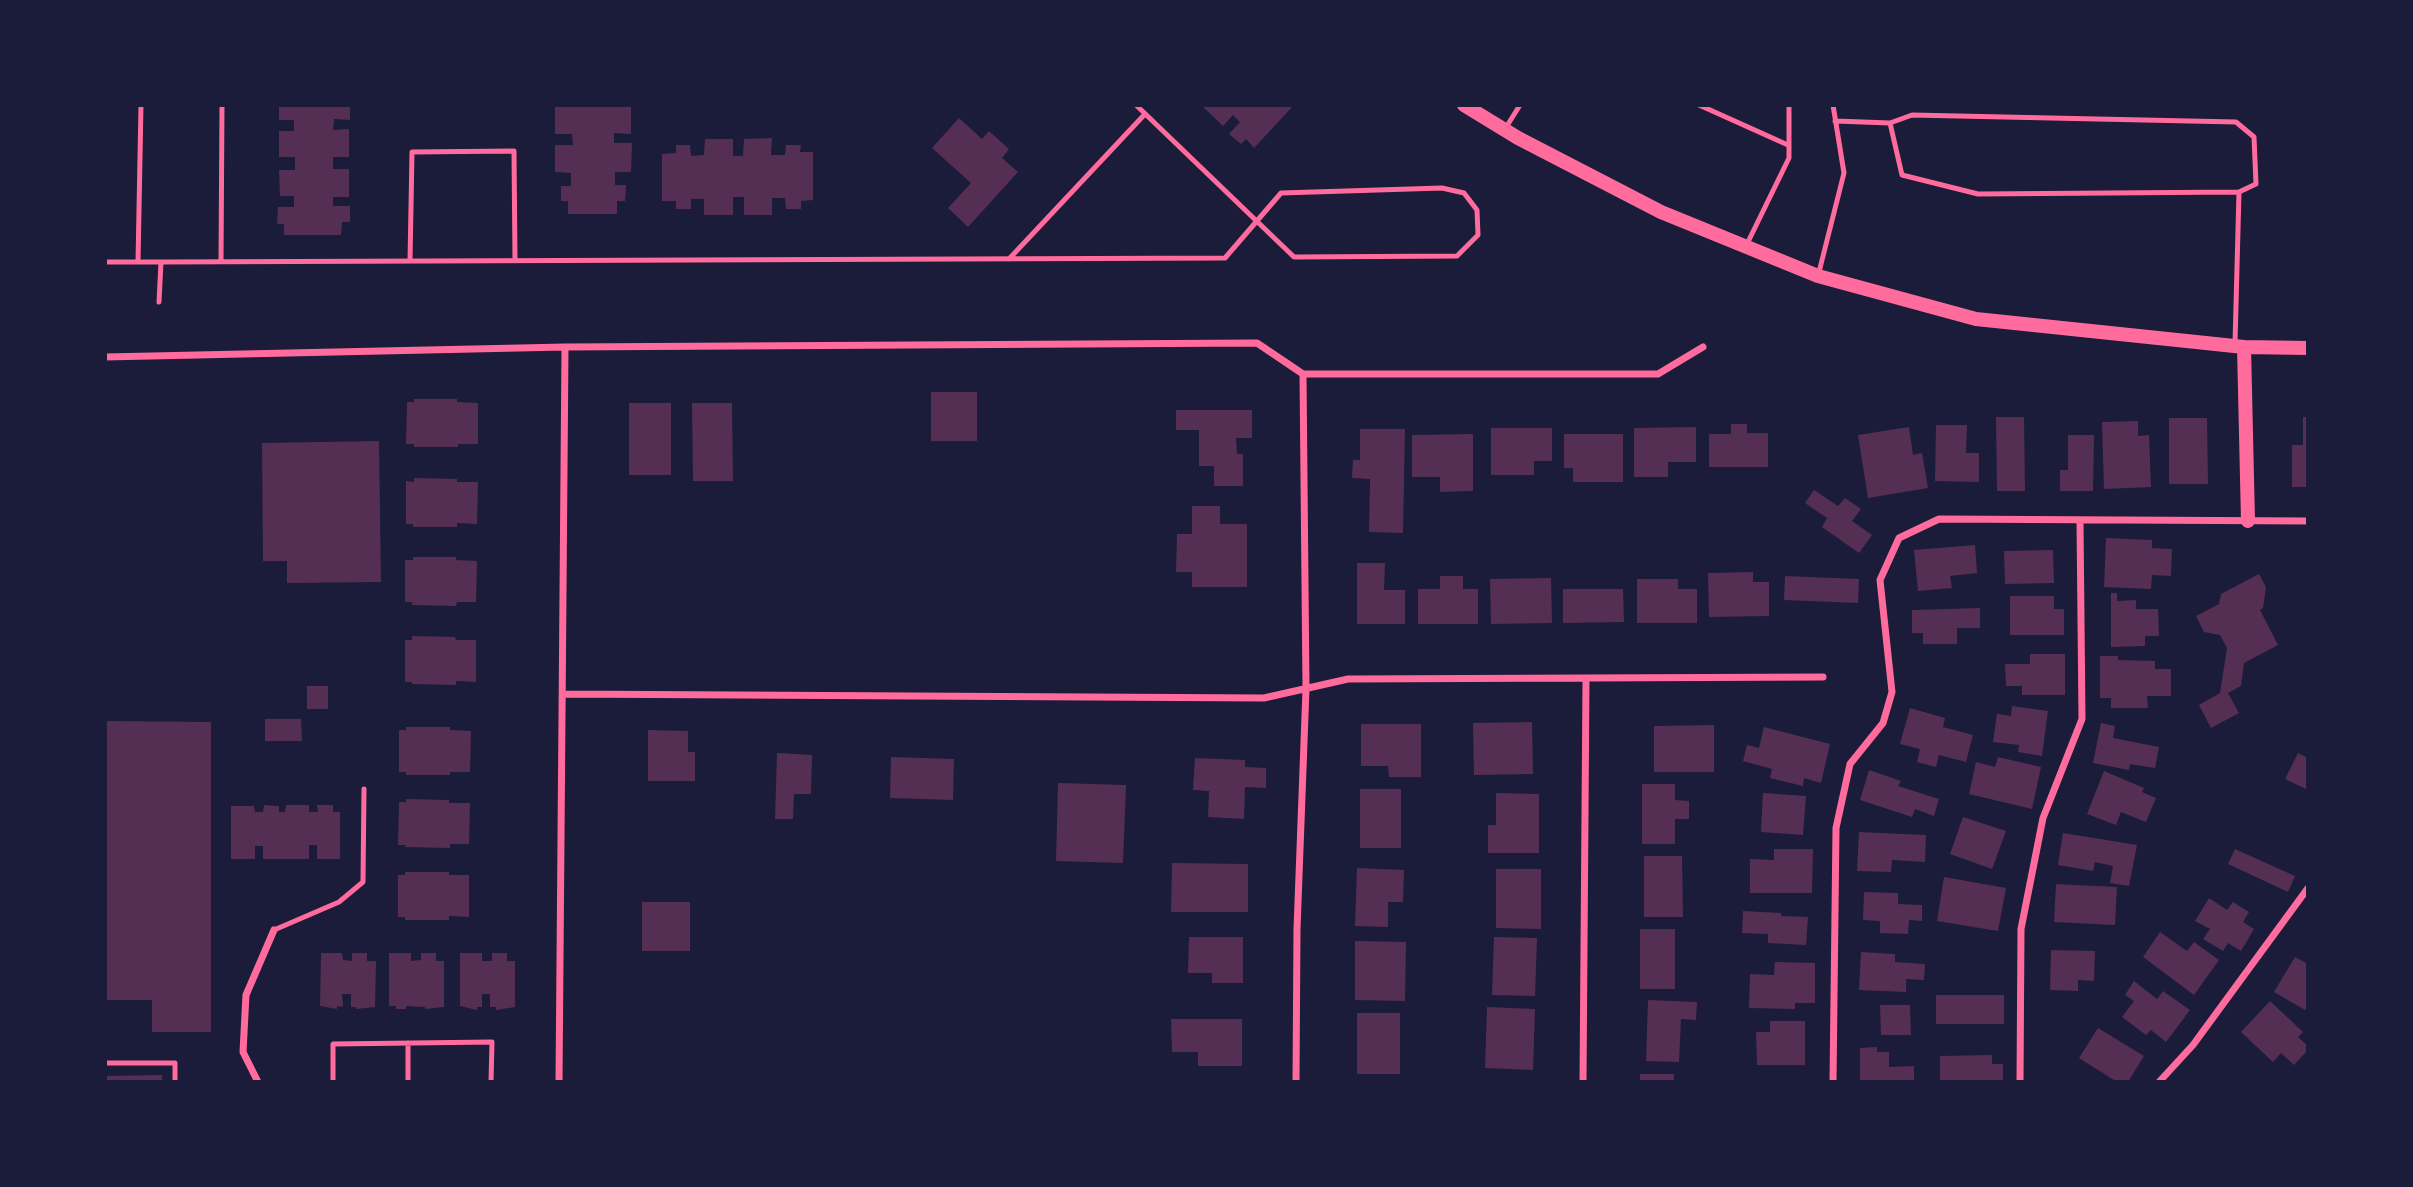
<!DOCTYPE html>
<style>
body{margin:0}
#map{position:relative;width:2413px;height:1187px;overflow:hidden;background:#1b1b3a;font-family:"Public Sans",sans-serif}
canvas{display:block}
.frame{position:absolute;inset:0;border:107px solid #1b1b3a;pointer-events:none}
</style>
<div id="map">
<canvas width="2413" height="1187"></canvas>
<div class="frame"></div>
</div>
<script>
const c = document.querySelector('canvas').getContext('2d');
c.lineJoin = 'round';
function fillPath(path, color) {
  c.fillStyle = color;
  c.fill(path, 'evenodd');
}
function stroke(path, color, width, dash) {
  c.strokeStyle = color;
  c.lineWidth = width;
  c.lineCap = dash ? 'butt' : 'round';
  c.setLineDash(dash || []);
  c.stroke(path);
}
fillPath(new Path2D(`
 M350 105V120L334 119 333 130 349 129V157H333V169H349V197H333V206H350V222H342L341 235H284V224H277L278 207H294V196H280L279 170H295V157H279V131H294V120H279V106Z
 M555 105H631V134L614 133V143H632L631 172H615V185H626L625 201H617V214H568V201H561V186H571V173L555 172V145H573L572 134H555Z
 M1204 105H1294L1254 148 1246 139 1241 144 1229 134 1240 122 1233 115 1223 126 1203 107Z
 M959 118 982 139 989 131 1009 149 1002 158 1018 172 968 227 948 208 971 183 932 148Z
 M772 138 771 155H785L786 145H801L800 152H813V200L801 201V209H786L785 198H772V215H744V197H733V215H704V199H691V209H676V201H662V154L676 153V145H690L691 156 704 155 705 139H733V156H743L744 139Z
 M931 392H977V441H931Z
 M414 399H457V402L478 403V444H458V447H414V444H406L407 402H414Z
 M629 403H671V475H629Z
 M692 403H732L733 481H693Z
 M1176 410H1252V438H1236L1237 454H1243V486H1214V466H1199V430H1176Z
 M1996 417H2024L2025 491H1997Z
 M2303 417H2308V487H2292V445H2303Z
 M2169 418H2207L2208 484H2169Z
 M2138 421V436L2149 435 2151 487 2104 489 2102 422Z
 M1731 424H1747V433H1768V467H1709V434H1731Z
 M1936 425H1967L1966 453H1979V482L1935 481Z
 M1696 427V462H1668V477H1634V428Z
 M1909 427 1913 455 1922 453 1928 488 1868 498 1858 435Z
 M1491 428H1552V461H1534V475H1491Z
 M1360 429H1405L1403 533 1369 532 1370 479 1352 478 1353 460H1360Z
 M1473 434V491L1440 492V477H1412V435Z
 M1564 434H1623V482H1573V468H1564Z
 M2068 435H2094L2093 491H2060V470H2068Z
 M379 441 381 582 287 583V561H263L262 443Z
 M414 478 457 479V482H478L477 524 457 523V527H413V524H406V481L414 482Z
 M1814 490 1838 506 1845 498 1861 509 1852 521 1872 535 1859 553 1822 527 1827 518 1805 503Z
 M1192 506H1220V524H1247V587H1192V572H1176L1177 534H1192Z
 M2106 538 2152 540V548L2172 549 2171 576 2152 575 2151 589 2104 587Z
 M1975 545 1977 573 1950 576 1952 588 1918 591 1914 550Z
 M2053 550 2054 583 2005 584 2004 551Z
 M413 557H456V560L477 561 476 602H457L456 606 412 605V602H405V560H413Z
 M1357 563H1385L1384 590H1405V624H1357Z
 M1753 572V582H1769V616L1709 617 1708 573Z
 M2259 574 2266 587 2263 608 2260 610 2278 645 2244 663 2241 686 2228 693 2239 713 2211 728 2199 705 2220 693 2227 648 2220 635 2204 632 2196 616 2219 604 2221 594Z
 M1440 576H1463V589H1478V624H1418V589H1440Z
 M1785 576 1859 579 1858 603 1784 600Z
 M1551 578 1552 623 1491 624 1490 579Z
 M1637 579H1678V589H1697V623H1637Z
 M1563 589H1623L1624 622 1563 623Z
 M2111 593H2117V601L2136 600V609H2158L2159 636H2145V646L2111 647Z
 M2010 596H2054V609H2064V635H2010Z
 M1980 608V628H1957V644H1923V633H1912V610Z
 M412 636 455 637 456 640H476V682L456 681V685L412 684V682H405V640H412Z
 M2030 654H2065V695H2022V686H2006L2005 664H2030Z
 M2100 656H2118V660L2155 661V669H2171V696H2147L2148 708H2111V698H2100Z
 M307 686H328V709H307Z
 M2012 706 2048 711 2042 756 2018 752 2019 745 1993 742 1997 714 2011 716Z
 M1910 708 1945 718 1943 727 1973 735 1966 762 1939 755 1936 767 1917 762 1920 749 1900 744Z
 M265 719H301L302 741H265Z
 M105 721 211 722V1032H152V1000H105Z
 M1532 722 1533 774 1474 775 1473 723Z
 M2101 723 2115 726 2113 738 2159 747 2155 768 2130 764 2129 770 2093 763Z
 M1361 724H1421V777H1389L1388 766H1361Z
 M1714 725V772H1654V726Z
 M406 727H450V730L471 731 470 772H450V775H406V772H399V730H406Z
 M1764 727 1830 744 1821 783 1804 778 1803 786 1770 778 1772 769 1743 761 1747 745 1759 748Z
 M648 730 688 731V752H695V781H648Z
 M777 753 812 755 811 794H794L793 819H775Z
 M2298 753 2308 758V790L2285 779Z
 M891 757 954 759 953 800 890 798Z
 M1998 757 2041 767 2032 809 1969 794 1976 762 1995 767Z
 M1195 758 1245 760V767L1266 768V788L1245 787 1244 819 1208 817 1209 791 1193 790Z
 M1869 770 1901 781 1898 786 1939 799 1934 816 1915 809 1912 817 1860 800Z
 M2104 771 2144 788 2142 792 2156 798 2146 822 2121 812 2116 825 2087 814Z
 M1058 783 1126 785 1123 863 1056 861Z
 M1642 784H1675V800L1689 801V819H1675V844H1642Z
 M1360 789H1401V848H1360Z
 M1496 793 1539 794V853H1488V825H1496Z
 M1763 793 1806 796 1803 835 1761 832Z
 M406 799 449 800V803H470L469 844H450V848L405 847 406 845H398L399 802H406Z
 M264 805 279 806V812H285L286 805H309V812H318L317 805H333V812H340V859H317V845H309V859H263V846H255V859H231V806H254L255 812H263Z
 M1963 817 2006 831 1992 869 1950 854Z
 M1859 832 1926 835 1925 862 1892 860 1891 872 1857 871Z
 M2063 833 2137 845 2129 886 2110 883 2113 866 2095 862 2093 871 2058 865Z
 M1774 849H1813L1812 893H1750V859L1774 860Z
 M2235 849 2295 876 2288 892 2228 864Z
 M1644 856H1682L1683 917H1644Z
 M1172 863 1248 864V912H1171Z
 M1357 868 1404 870 1403 902H1388V927L1355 926Z
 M1496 869H1541V929L1496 928Z
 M405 872H449V875H469V917L449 916V920H405V917H398V875H405Z
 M1944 877 2006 888 1998 931 1937 921Z
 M2056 884 2117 887 2115 925 2054 922Z
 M1864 892 1898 893V904L1922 905V921L1909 920 1908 934 1880 933V921L1863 920Z
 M2209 898 2227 910 2233 902 2249 912 2243 922 2254 929 2241 951 2228 943 2223 951 2203 939 2210 929 2195 921Z
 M642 902H690V951H642Z
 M1743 911 1781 913V916L1808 917 1806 945 1768 943V934L1742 933Z
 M1640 929H1675V989H1640Z
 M2160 932 2187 951 2194 942 2219 960 2194 995 2143 957Z
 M1189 937H1243V983H1212V973H1188Z
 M1494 937 1537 938 1535 996 1492 995Z
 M1355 941 1406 942 1405 1001 1355 1000Z
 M2051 950 2095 951 2094 981 2078 980V991L2050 990Z
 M1861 952 1895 954V962L1925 964 1924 980 1906 979V992L1859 990Z
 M321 953H342L343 960 352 961V953H367V961H376L375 1007 356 1009V1007H351V994H342L343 1007 337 1006V1009L320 1006Z
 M389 953H411V961L421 960V953H436V961H444V1007L425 1009V1007L406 1006V1009H396V1006H389Z
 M460 953H482V961H492V953H507V961H515V1007L496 1010V1007H490V994H482V1007H477V1010L460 1006Z
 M2295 957 2308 964V1006L2305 1010 2274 992Z
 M1775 962 1815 963V1003H1795V1009L1749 1008 1750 974 1774 975Z
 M2134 981 2157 999 2163 991 2190 1010 2166 1042 2151 1030 2146 1035 2122 1017 2134 1001 2125 995Z
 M1936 995H2004V1024H1936Z
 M1648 1000 1697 1002 1696 1020 1681 1019 1679 1062 1646 1061Z
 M2270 1001 2303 1032 2298 1037 2308 1046V1050L2294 1065 2281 1053 2273 1062 2241 1032Z
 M1880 1005H1910L1911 1035H1881Z
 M1487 1007 1535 1009 1533 1070 1485 1068Z
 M1357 1013H1400V1074H1357Z
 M1171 1019H1242V1066H1198V1052H1172Z
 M1770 1021H1805V1065H1757L1756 1032H1770Z
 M2098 1028 2144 1056 2128 1082H2117L2079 1058Z
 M1877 1047V1052H1889V1067L1914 1066V1082H1860V1048Z
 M1992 1055V1064H2003V1082H1940V1056Z
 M1640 1074H1674V1082H1640Z
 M162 1075V1082H105V1076Z`), '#542f53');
stroke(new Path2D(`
 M1699 105 1788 145
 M1835 121 1890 123
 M1505 129 1520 105
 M1746 246 1789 158V105
 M1009 259 1145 114
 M221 261 222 105
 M410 261 412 152 514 151 515 261
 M105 262H161L159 302
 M138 262 141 105
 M161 262 1225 258 1281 193 1442 188 1464 193 1477 210 1478 235 1457 256 1294 257 1136 105
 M1818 276 1844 173 1833 105
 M2235 343 2239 192 1978 194 1902 175 1890 123 1912 115 2236 122 2254 137 2256 184 2239 192
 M274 930 339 902 363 882 364 789
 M105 1063H175V1082
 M333 1082V1044L492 1042 491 1082
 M408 1082V1043`), '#ff6b9d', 5);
stroke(new Path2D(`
 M105 357 565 347 1257 343 1303 374H1658L1703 347
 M563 694 1264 698 1348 679 1823 677
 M258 1082 243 1052 246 995 274 930
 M559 1082 565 347
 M1296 1082 1297 929 1306 689 1303 374
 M1583 1082 1586 679
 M1833 1082 1836 828 1850 764 1883 723 1892 692 1880 580 1899 538 1939 519 2308 521
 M2020 1082 2021 929 2043 818 2082 719 2080 521
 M2159 1082 2193 1045 2308 888`), '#ff6b9d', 7);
stroke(new Path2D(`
 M1464 105 1518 138 1661 212 1818 276 1976 319 2244 347 2308 348
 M2244 347 2248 521`), '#ff6b9d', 14);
</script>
